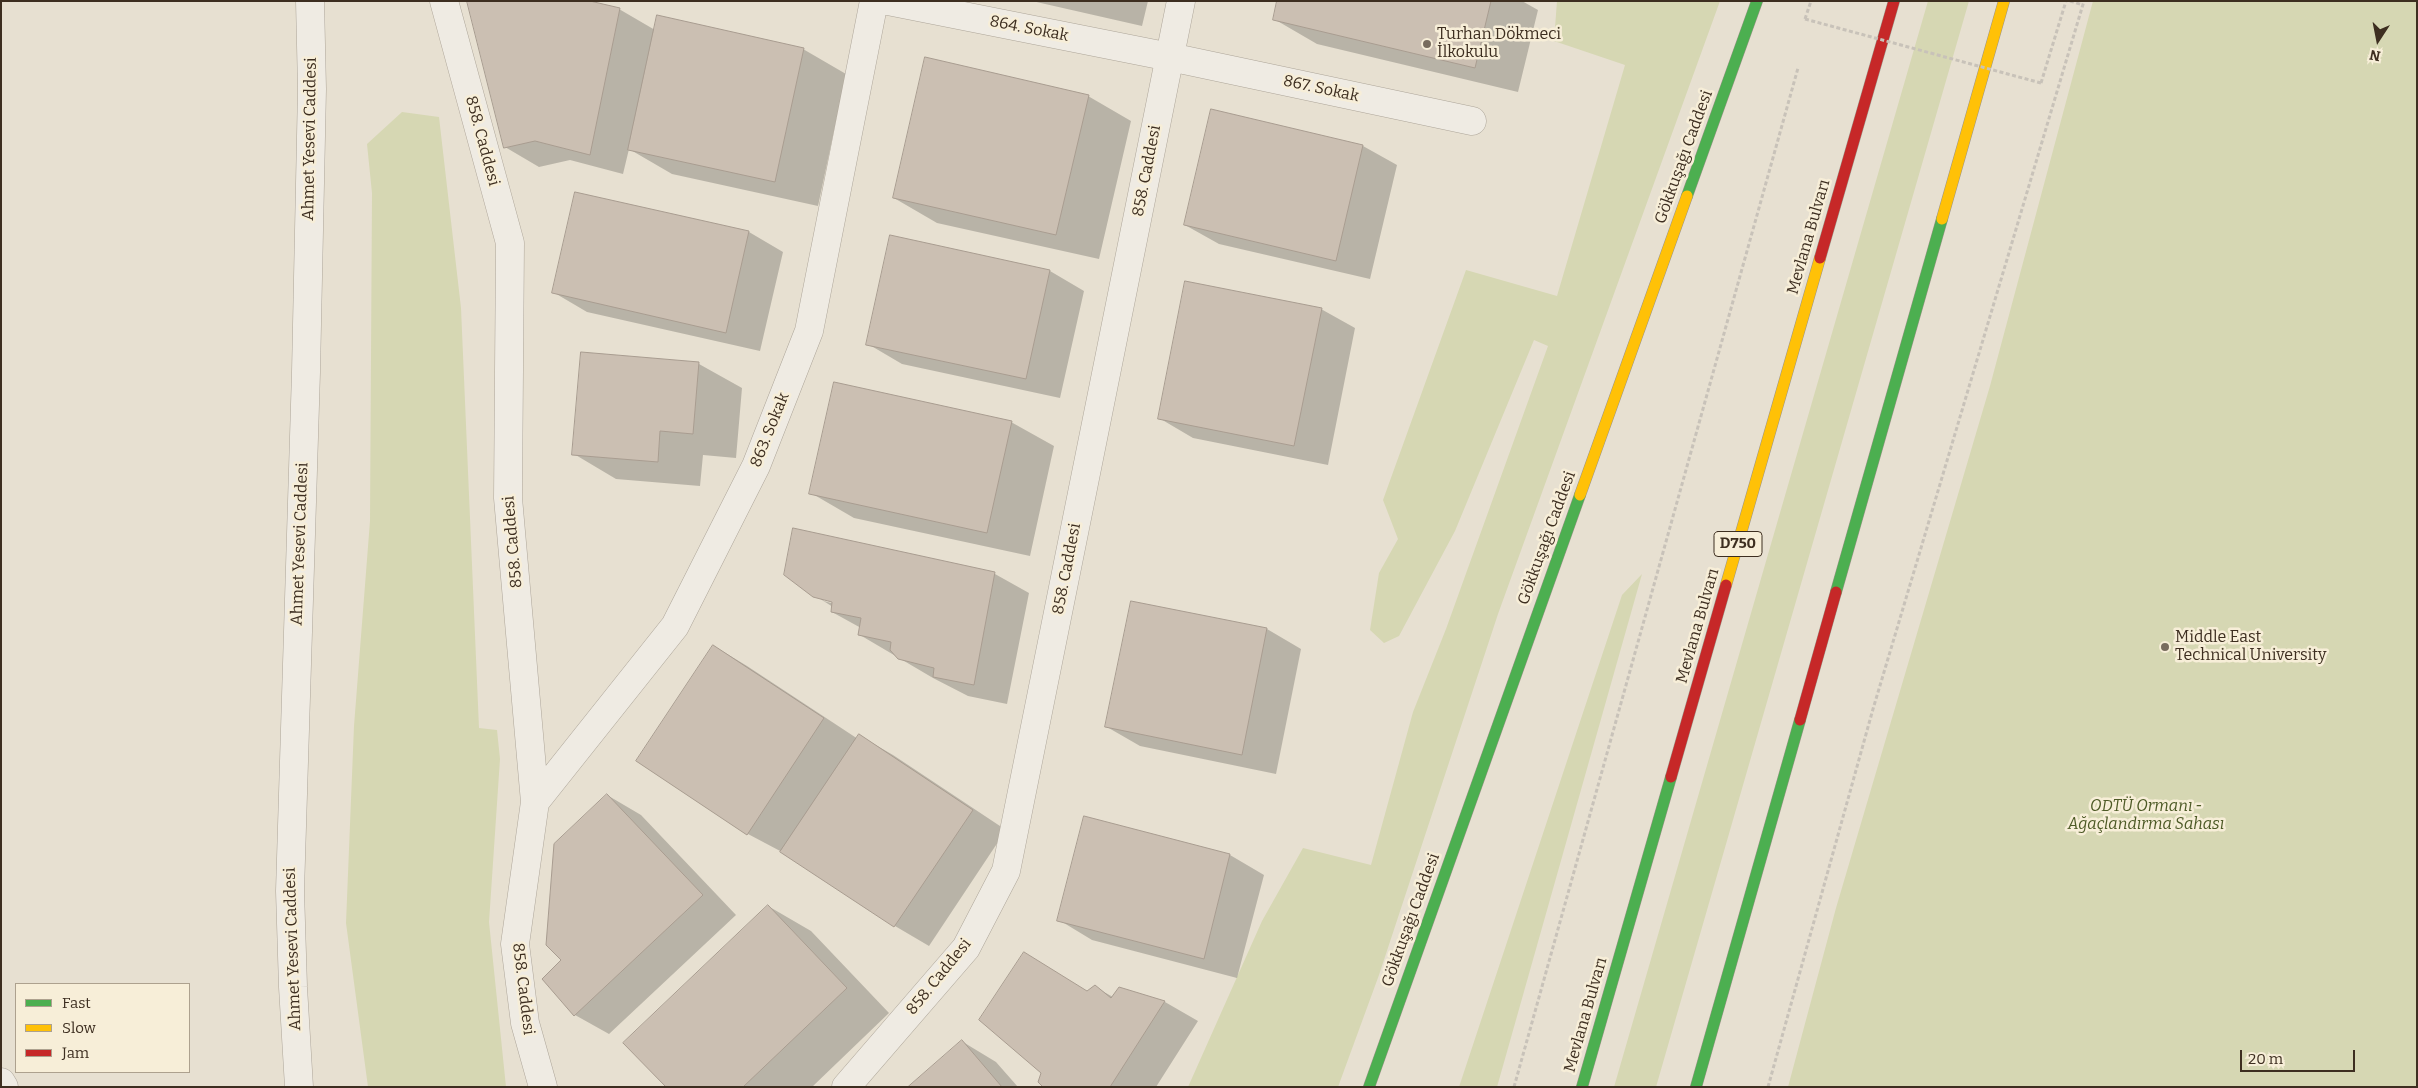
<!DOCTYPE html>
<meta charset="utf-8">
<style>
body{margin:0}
#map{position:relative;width:2418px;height:1088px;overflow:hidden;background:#e7e0d1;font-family:Bitter,serif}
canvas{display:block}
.frame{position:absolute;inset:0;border:2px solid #3d2e20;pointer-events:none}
.legend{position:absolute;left:15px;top:983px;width:175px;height:90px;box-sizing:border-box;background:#f7eed8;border:1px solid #ada18e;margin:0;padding:6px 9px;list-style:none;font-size:15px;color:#3d2e20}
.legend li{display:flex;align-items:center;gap:10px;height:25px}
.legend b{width:25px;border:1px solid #ada18e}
.north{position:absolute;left:2353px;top:15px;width:50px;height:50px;-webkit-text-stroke:4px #f7eed8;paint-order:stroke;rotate:191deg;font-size:14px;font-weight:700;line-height:20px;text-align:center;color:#3d2e20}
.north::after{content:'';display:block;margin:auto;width:18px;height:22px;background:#3d2e20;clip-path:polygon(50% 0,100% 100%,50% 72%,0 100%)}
.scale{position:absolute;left:2240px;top:1050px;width:115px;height:22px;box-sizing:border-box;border:2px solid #3d2e20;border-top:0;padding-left:6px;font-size:15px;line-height:18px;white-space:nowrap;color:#3d2e20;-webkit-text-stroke:4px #f7eed8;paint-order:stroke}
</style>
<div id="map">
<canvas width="2418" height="1088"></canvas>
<div class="frame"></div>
<ul class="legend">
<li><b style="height:6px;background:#4caf50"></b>Fast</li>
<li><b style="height:6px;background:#ffc107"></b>Slow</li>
<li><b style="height:6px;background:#c62828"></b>Jam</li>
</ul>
<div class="north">N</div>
<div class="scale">20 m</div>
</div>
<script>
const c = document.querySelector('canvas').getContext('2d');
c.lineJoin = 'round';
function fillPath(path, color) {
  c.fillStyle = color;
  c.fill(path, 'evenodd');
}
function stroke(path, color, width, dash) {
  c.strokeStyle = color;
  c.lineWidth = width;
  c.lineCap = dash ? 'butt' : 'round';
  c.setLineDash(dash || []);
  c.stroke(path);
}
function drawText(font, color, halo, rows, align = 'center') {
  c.font = font + ' Bitter,serif';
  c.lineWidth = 5;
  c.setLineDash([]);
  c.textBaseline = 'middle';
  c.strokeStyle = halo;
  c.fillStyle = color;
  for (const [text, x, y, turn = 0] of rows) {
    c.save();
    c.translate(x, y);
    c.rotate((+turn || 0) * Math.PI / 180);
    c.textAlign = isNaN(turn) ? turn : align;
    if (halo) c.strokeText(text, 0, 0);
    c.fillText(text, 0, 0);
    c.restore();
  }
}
fillPath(new Path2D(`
 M1557 1H1720L1498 614 1379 975 1338 1087H1188L1262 921 1303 848 1371 865 1413 712 1446 629 1548 346 1534 340 1455 531 1399 636 1384 643 1370 630 1379 573 1398 539 1383 500 1466 270 1557 296 1625 65 1554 41Z
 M1928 1H1969L1656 1087H1614Z
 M2093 1H2417V1087H1788L1836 908 1990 386Z
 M402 112 439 117 461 308 479 728 497 730 500 759 489 922 506 1087H368L346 923 354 726 370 521 372 193 367 144Z
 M1642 574 1497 1087H1459L1622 595Z`), '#d6d7b3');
fillPath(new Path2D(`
 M1032 1H1148L1142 26Z
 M1278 1H1522L1538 10 1518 92 1317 44 1274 19Z
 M619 9 655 30 803 49 846 74 818 206 672 174 629 149 623 174 570 160 539 167 505 147Z
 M1088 96 1131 121 1099 259 937 223 894 198Z
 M1212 111 1363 146 1397 165 1370 279 1219 244 1185 225Z
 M749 232 783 252 760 351 587 312 553 292Z
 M891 236 1050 271 1084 291 1060 398 902 364 868 344Z
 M1321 309 1355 328 1328 465 1193 438 1159 418Z
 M699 364 742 388 736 458 703 455 700 486 616 479 574 454Z
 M1011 422 1054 446 1030 556 854 518 811 493Z
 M794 529 995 574 1029 593 1007 704 968 696 933 678 860 635 861 628 832 612 833 607 814 595ZM821 597 839 603 838 605 824 601Z
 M1132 602 1267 629 1301 649 1276 774 1140 746 1107 727Z
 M714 646 747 666 858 739 860 736 893 755 1006 830 929 946 895 926 782 852 748 834Z
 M607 795 641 815 736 915 609 1034 575 1015 563 960Z
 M1085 818 1230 855 1264 875 1237 978 1092 940 1059 920Z
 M768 906 811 931 889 1013 812 1087H668Z
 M1095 987 1113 997 1119 989 1165 1002 1198 1021 1156 1087H1045L1088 992Z
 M963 1042 996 1062 1018 1087H910Z`), '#0003');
const building = new Path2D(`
 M467 1H590L620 8 590 155 535 141 504 148Z
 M1277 1H1491L1475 68 1273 20Z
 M657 15 804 48 775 182 628 150Z
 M925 57 1089 95 1056 235 893 198Z
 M1211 109 1363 145 1336 261 1184 225Z
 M575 192 749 231 726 333 552 293Z
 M890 235 1050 270 1026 379 866 345Z
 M1185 281 1322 308 1294 446 1158 419Z
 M581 352 699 362 693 434 660 431 658 462 572 455Z
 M834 382 1012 421 987 533 809 494Z
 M793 528 995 572 974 685 933 677 934 668 898 659 890 650 891 642 858 635 861 618 831 612 832 602 813 597 784 575Z
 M1131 601 1267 628 1242 755 1105 727Z
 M713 645 824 718 747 835 636 761Z
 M859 734 973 810 894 927 780 852Z
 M607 794 703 895 574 1016 542 979 561 960 546 945 554 844Z
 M1084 816 1230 854 1204 959 1057 921Z
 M768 905 847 988 743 1087H666L623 1043Z
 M1024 952 1087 991 1095 985 1111 998 1119 987 1165 1001 1110 1087H1043L1038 1082 1041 1073 979 1020Z
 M962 1040 1002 1087H908Z`);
fillPath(building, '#cbbfb2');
stroke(building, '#a89c90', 1);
const street = new Path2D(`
 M444 1 510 243 508 498 535 802 515 944 525 1023 543 1087
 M888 1 1170 57 1472 121
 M535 802 675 626 756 466 809 331 874 1
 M1 1082 4 1087
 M299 1087 293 987 290 891 306 372 312 89 310 1
 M846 1087 966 948 1006 871 1181 1`);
const fast = new Path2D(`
 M1687 196 1757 1
 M1836 592 1942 219
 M1369 1087 1580 495
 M1582 1087 1671 777
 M1696 1087 1800 720`);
const slow = new Path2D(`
 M1942 219 2004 1
 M1580 495 1687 196
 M1726 585 1820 258`);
const jam = new Path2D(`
 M1820 258 1894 1
 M1800 720 1836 592
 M1671 777 1726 585`);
stroke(street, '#ada599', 29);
stroke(fast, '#9c958a', 12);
stroke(slow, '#9c958a', 12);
stroke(jam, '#9c958a', 12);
stroke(new Path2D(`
 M2070 1 2083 5
 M1805 19 1811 1
 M2041 83 2066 1
 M1514 1087 1798 68
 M1768 1087 1873 709 2084 1`), '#c8c2b9', 3, [4, 2.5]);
stroke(street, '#efebe3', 28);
stroke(fast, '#4caf50', 11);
stroke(slow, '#ffc107', 11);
stroke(jam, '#c62828', 11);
stroke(new Path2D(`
 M1805 19 2041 83`), '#c8c2b9', 3, [4, 2.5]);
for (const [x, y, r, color] of [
 [1427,44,5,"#786c5e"],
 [2165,647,5,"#786c5e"]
]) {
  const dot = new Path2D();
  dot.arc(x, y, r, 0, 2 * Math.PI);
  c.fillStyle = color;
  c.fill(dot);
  stroke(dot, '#f7eed8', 2);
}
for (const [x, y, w] of [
 [1738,544,48]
]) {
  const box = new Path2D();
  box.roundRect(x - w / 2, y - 12.5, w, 25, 4);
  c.fillStyle = '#f7eed8';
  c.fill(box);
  stroke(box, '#3d2e20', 1);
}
drawText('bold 15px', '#3d2e20', null, [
 ["D750",1738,544]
]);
drawText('16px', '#3d2e20', '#f7eed8', [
 ["864. Sokak",1029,29,11],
 ["867. Sokak",1321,89,12],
 ["Ahmet Yesevi Caddesi",310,139,-89],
 ["858. Caddesi",482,141,75],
 ["Gökkuşağı Caddesi",1684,157,-70],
 ["858. Caddesi",1147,171,-79],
 ["Mevlana Bulvarı",1809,237,-74],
 ["863. Sokak",770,430,-68],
 ["Gökkuşağı Caddesi",1547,538,-70],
 ["858. Caddesi",513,542,-95],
 ["Ahmet Yesevi Caddesi",300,544,-88],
 ["858. Caddesi",1067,569,-79],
 ["Mevlana Bulvarı",1698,626,-74],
 ["Gökkuşağı Caddesi",1411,920,-70],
 ["Ahmet Yesevi Caddesi",293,949,-92],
 ["858. Caddesi",939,977,-51],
 ["858. Caddesi",523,989,83],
 ["Mevlana Bulvarı",1586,1015,-74]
]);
drawText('16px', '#3d2e20', '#f7eed8', [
 ["Turhan Dökmeci",1437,35],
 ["İlkokulu",1437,53],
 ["Middle East",2175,638],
 ["Technical University",2175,656]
], 'left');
drawText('italic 16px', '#4d5a26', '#f7eed8', [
 ["ODTÜ Ormanı -",2146,807],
 ["Ağaçlandırma Sahası",2146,825]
]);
</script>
